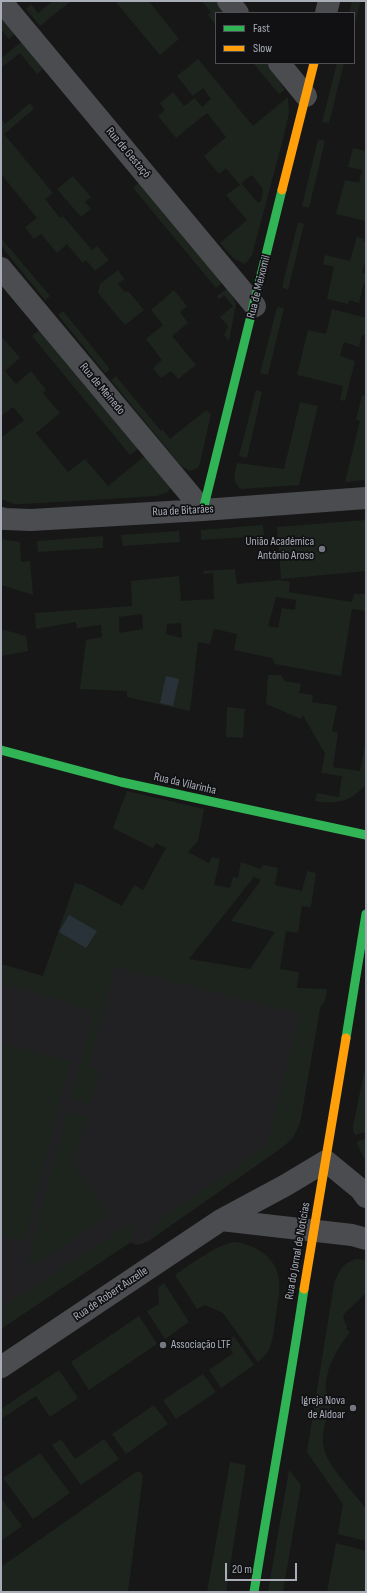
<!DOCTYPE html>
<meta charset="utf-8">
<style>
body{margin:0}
#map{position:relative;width:367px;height:1593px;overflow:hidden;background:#171717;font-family:"Sofia Sans Condensed",sans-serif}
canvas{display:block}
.frame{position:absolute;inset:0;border:2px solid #a8adb8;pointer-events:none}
.legend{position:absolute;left:215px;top:12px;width:140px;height:52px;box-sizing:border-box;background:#111113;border:1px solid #4d4f55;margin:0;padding:5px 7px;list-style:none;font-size:12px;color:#a8adb8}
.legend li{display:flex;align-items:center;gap:8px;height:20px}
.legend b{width:20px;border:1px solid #4d4f55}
.scale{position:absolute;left:225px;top:1563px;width:72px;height:18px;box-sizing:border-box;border:2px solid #a8adb8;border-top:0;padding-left:5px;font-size:12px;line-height:14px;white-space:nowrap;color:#a8adb8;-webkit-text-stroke:3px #111113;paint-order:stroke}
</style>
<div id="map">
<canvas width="367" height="1593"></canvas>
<div class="frame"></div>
<ul class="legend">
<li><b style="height:5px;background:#30b455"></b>Fast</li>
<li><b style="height:5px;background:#ff9f0a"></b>Slow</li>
</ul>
<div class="scale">20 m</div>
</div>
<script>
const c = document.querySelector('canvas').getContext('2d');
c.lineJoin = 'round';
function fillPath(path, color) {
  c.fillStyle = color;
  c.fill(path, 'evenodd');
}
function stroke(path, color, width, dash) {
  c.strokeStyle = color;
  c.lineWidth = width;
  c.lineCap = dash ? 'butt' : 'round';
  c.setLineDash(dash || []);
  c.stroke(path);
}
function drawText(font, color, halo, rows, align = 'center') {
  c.font = font + ' "Sofia Sans Condensed",sans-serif';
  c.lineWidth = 3.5;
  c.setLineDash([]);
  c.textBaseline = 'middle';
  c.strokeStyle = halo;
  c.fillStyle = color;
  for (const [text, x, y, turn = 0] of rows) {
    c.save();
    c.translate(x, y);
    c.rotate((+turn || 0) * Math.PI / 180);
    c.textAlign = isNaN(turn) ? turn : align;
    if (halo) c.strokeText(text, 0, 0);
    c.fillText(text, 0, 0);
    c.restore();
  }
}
fillPath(new Path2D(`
 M54 944 320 1008 300 1123 293 1138 270 1156 150 1240 142 1244 136 1245 130 1242 1 1329V964L43 976Z`), '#212123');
fillPath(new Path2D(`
 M53 1H71L40 26 26 9 31 4 38 13Z
 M115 1H149L179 39 160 55Z
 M202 1H217L227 13H216V25L208 15 211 12Z
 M352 1H361L354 25V13H349Z
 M1 12 17 32 9 39 1 30Z
 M24 40 46 67 37 74 20 53 1 68V58Z
 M198 59 253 126 288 97 289 113 282 143 252 255 247 262 244 264 233 258 220 243 247 220 226 195 240 185 226 168 219 174 204 156 226 137 207 113 176 138 158 116 165 110 160 103 173 92 184 106 195 98 202 107 211 99 203 88 193 96 177 76ZM252 175 263 189 261 201 258 203 241 183Z
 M253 63H268L285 90 279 94Z
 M337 63H344L329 123 322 122Z
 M30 103 34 109 4 134 53 193 45 199 60 218 63 216 92 250 97 246 109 260 95 271 86 260 83 263 67 244 57 253 41 234 34 239 25 227 37 218 1 174V119L5 124Z
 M318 139 325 141 309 208 302 206Z
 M353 148 366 151V221L336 214 345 180 359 183 362 170 348 167Z
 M73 176 91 197 85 202 91 209 81 217 57 189Z
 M140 182 223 282 216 288 133 188Z
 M298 222 304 224 288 290 282 287Z
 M357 237 364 239 363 241 366 242V259L362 273 366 274V282H364L359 303 349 300 348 304 327 299 334 267 323 264 325 255 350 261Z
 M1 238 50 296 45 300 1 246Z
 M118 270 124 279 118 284 125 292 128 291 144 310 125 325 98 293 100 284Z
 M228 288 236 304 229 341 224 335 228 326 220 317 233 306 224 295 219 299 217 296Z
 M174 290 187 306 180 312 188 323 172 336 196 365 178 379 171 371 161 378 153 368 162 360 146 339 163 325 151 310Z
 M277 307 284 308 268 375 260 373Z
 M332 309 366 318V336L362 335 359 347 344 342 340 356 355 361 345 401 340 400 343 386 297 375 308 330 326 334Z
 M63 311 110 369 105 373 58 315Z
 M42 328 141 447 130 455 32 336Z
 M1 336 20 358 5 371 16 384 31 371 46 390 43 393 60 413 36 433 68 472 85 459 108 486 147 454 169 484 170 488 168 492 157 496 24 504H14L1 499V438L24 420 13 407 1 416Z
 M116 376 161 431 162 429 170 439 206 410 211 414 200 463 198 468 190 471 182 467 111 380Z
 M256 390 262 392 247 458 239 456Z
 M362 395 366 396V480L345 482 360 421 356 420Z
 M300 402 318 406 299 485 241 489C231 481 235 474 237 463L284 469Z
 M366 520V571L281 579 277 527Z
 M263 525 264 536 201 540V530Z
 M179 531 180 542 123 546 121 535Z
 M103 536V548L38 552 37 541Z
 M1 539 20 542 21 562 30 561 33 595 1 585V567L2 562 1 561Z
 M235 569 237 584 279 580 290 582 289 592 352 602 354 594H366V611L352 609 341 676 275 664 272 658 234 650 237 634 214 629 210 644 198 642 190 711 127 697V691L80 689 86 640 102 637 101 625 77 628 76 622 36 629 35 613 132 606 131 581 179 576 181 601 214 599 213 573 204 574 203 571ZM276 597 296 600 295 610 282 608 278 628 268 626ZM142 614 143 629 119 633V617ZM181 623 182 638 166 634 167 624Z
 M1 629 26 636 28 651 1 656Z
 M268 675H281L285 681 301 684 299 693 313 695 312 702 337 706 332 731 338 733 333 767 360 771 366 738V785C348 802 339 805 315 801L317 793 339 797 342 776 321 773 325 754 303 715 301 719 266 704Z
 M227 707 245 709 243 738 226 737Z
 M127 791 204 809 198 841 188 852 209 863 212 857 220 859 214 885 230 888 233 877 238 878 241 862 260 869 263 865 278 868 275 885 302 891 307 871 316 873 311 907 302 906 298 933 286 931 280 969 299 972 297 988 327 989 325 1001 320 1008 300 1123 293 1138 284 1146 150 1240 157 1222 267 1145 300 1014 115 967 89 1067 100 1070 90 1104 70 1100 94 1011 38 993 1 984V964L43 976 75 883 83 885 122 906 134 885 143 890 166 848 156 843 153 848 113 828ZM254 877 261 880 231 921 275 932 250 969 189 959Z
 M1 1044 70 1061 25 1242 1 1236Z
 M364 1073H366V1132L355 1135 353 1131V1126Z
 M67 1112 87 1116 73 1164 109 1215 36 1265 28 1262Z
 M366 1139V1162L357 1144 358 1141Z
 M129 1224 134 1227 131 1242 1 1329V1309Z
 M233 1242C251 1243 271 1254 277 1271 282 1285 278 1301 276 1314 274 1326 274 1340 268 1351 266 1355 261 1359 258 1362L223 1313 205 1305 197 1309 175 1275C194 1262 211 1248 233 1242Z
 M357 1259 366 1260V1293L345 1313 343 1317 347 1327 346 1329 350 1332C337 1349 324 1370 326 1392 327 1397 329 1403 331 1407 313 1449 327 1460 353 1493 356 1497 364 1504 366 1510 367 1517 366 1533 366 1541L338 1534 343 1504 307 1452 334 1284C340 1270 342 1263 357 1259Z
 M164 1283 189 1322 165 1339 147 1311 159 1304 158 1288Z
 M139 1316 157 1344 89 1390 71 1362Z
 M234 1336 254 1365 221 1388 209 1370 233 1353 226 1341Z
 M59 1370 78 1398 50 1417 36 1396 1 1419V1409Z
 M203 1374 216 1392 176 1419 163 1400Z
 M154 1405 168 1424 126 1454 112 1434Z
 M61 1439 75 1459 104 1439 119 1459 81 1485 52 1445Z
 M40 1453 70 1493 33 1519 3 1478Z
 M230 1462 246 1465 226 1592H207Z
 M289 1470 301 1485 283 1592H268Z
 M136 1472H140L143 1475 128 1592H1V1567Z
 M1 1498 22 1526 1 1541Z
 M336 1543 366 1551V1592H327Z`), '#1d241e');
fillPath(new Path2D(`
 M166 676 179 679 173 706 160 703Z
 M69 915 97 931 86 948 59 932Z`), '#2a3239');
stroke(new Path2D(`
 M1 1 255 306
 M228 1 238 13
 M326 13 329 1
 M279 63 306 96
 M1 268 203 510
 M1 518 5 519 31 520 203 510 366 498
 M221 1220 352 1235 366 1239
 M1 1367 221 1220 286 1185 326 1161 360 1189 366 1197`), '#4b4c50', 22);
stroke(new Path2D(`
 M203 510 282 190
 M1 750 121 782 366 835
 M346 1038 366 914
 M254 1592C270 1491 289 1390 304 1289`), '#30b455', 9);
stroke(new Path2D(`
 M282 190 314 63
 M304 1289 346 1038`), '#ff9f0a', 9);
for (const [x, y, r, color] of [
 [322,549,4,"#757880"],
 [163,1345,4,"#757880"],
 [353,1408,4,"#757880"]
]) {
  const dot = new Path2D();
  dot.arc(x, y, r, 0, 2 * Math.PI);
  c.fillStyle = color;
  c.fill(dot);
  stroke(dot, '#111113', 1.5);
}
drawText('12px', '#a8adb8', '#111113', [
 ["Rua de Gestaçô",128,153,50],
 ["Rua de Meixomil",259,287,-76],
 ["Rua de Meinedo",102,389,50],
 ["Rua de Bitarães",183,511,-3],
 ["Rua da Vilarinha",185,784,13],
 ["Rua do Jornal de Notícias",298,1251,-80],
 ["Rua de Robert Auzelle",111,1294,-34]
]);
drawText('12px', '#a8adb8', '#111113', [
 ["União Académica",314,542],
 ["António Aroso",314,556],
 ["Associação LTF",171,1345,"left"],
 ["Igreja Nova",345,1401],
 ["de Aldoar",345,1415]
], 'right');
</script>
